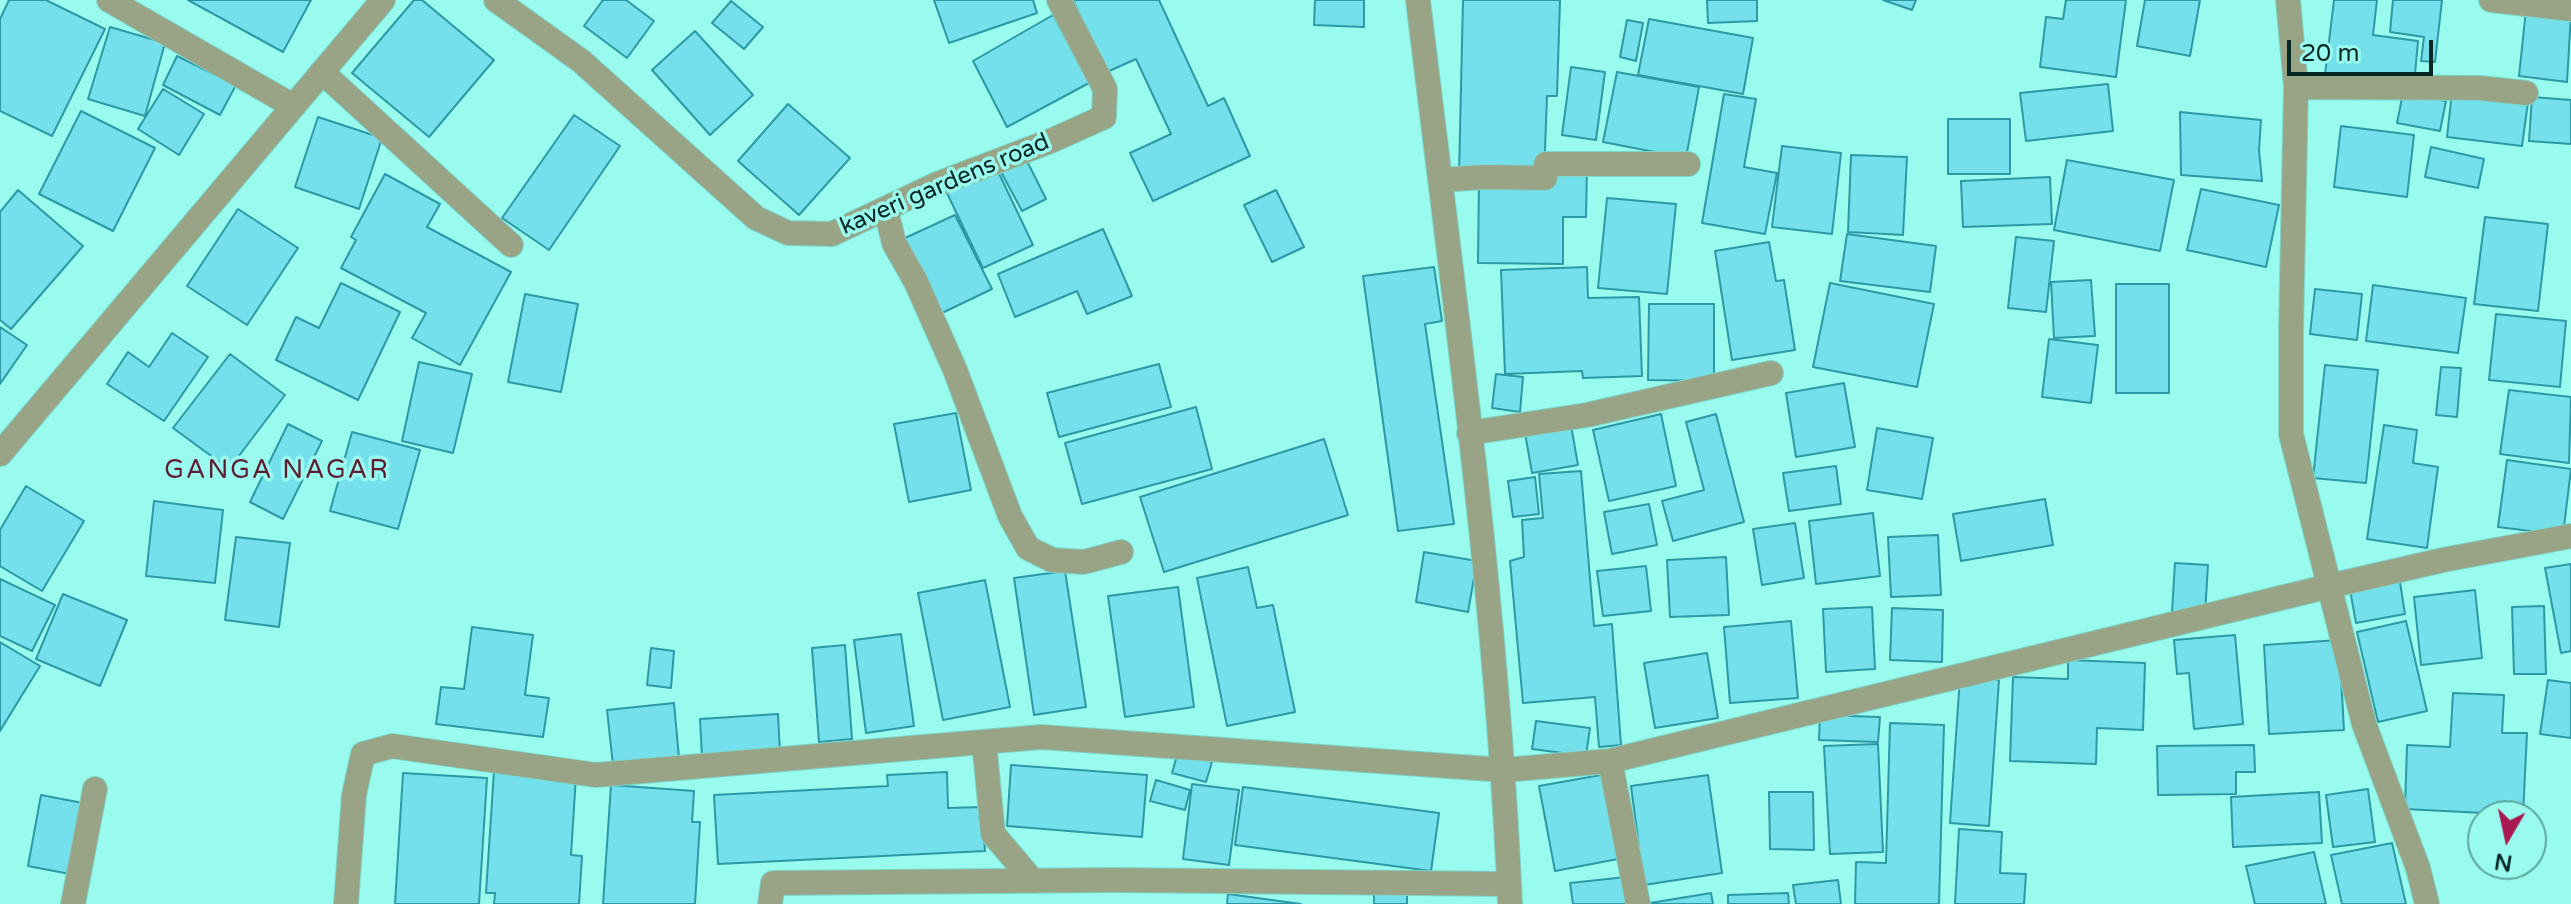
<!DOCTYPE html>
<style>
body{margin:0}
#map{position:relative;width:2571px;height:904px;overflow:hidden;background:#98fbee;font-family:"Varela Round",sans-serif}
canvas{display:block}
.north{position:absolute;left:2467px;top:800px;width:80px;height:80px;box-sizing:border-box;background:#98fbee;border:2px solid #5ea79e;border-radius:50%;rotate:189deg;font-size:22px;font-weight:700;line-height:32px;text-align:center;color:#072825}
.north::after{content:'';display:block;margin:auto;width:28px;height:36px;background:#a91851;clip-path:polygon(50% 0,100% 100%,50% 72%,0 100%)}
.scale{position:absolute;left:2287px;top:40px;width:146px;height:36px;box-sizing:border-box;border:4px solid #072825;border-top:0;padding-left:10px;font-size:24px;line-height:28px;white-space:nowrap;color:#072825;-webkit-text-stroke:6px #98fbee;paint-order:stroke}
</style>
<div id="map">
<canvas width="2571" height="904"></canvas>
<div class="north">N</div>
<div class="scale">20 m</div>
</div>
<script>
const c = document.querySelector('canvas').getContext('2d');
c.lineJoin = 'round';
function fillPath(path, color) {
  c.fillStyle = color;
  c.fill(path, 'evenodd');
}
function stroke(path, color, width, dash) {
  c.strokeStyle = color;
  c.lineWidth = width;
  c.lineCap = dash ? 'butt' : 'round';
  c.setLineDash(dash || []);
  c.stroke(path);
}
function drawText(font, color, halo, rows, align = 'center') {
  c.font = font + ' "Varela Round",sans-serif';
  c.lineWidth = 7;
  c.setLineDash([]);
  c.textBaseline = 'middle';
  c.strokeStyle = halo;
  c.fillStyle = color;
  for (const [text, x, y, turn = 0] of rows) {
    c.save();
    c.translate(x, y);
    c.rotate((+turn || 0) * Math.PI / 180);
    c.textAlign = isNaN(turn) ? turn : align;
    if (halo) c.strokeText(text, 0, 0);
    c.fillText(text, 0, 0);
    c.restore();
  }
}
const building = new Path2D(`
 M9 0H46L105 29 52 136 0 111V19Z
 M188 0H311L283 52Z
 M414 0H422L494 60 429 137 352 73Z
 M603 0H626L654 21 627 58 584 26Z
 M934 0H1033L1037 13 949 43Z
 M1073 0H1159L1208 106 1224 98 1250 156 1153 201 1130 153 1171 134 1136 59 1107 72Z
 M1315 0H1364V27L1314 25Z
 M1463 0H1560L1557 96H1547L1544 177 1459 175Z
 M1707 0H1757V21L1708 23Z
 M1883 0H1916L1912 10Z
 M2066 0H2126L2116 77 2040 67 2046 17 2063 19Z
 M2145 0H2200L2190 56 2137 46Z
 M2334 0H2377L2373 35 2418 41 2414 85 2325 75Z
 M2393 0H2442L2435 62 2421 61 2424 37 2390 32Z
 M731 1 763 27 744 49 712 23Z
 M2526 10 2571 14 2567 82 2519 76Z
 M1053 15 1089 83 1007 127 973 61Z
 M1649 19 1753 38 1743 94 1638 75Z
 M1627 20 1643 23 1636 61 1620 57Z
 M110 27 165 43 145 116 88 99Z
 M695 31 753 95 710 135 652 70Z
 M177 56 236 85 220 115 163 85Z
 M1571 67 1605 72 1596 140 1562 135Z
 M1617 72 1699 87 1686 158 1603 142Z
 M2108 84 2113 131 2026 141 2020 93Z
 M163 89 204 114 179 155 138 129Z
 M2452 92 2528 102 2522 146 2447 137Z
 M2403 93 2446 101 2440 131 2397 123Z
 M1724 94 1756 99 1744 167 1777 173 1765 234 1702 223Z
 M2532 97 2571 100V144L2529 141Z
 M788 104 850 158 799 215 738 161Z
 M81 111 155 148 113 231 39 194Z
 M2180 112 2261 120 2259 150 2262 181 2181 175Z
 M574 115 620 146 549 250 502 218Z
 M318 117 382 138 359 209 295 187Z
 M1948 119H2010V174H1948Z
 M2341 126 2414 135 2407 197 2334 187Z
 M1782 146 1841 153 1832 234 1772 227Z
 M2431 147 2484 159 2478 188 2425 177Z
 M1851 155 1907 157 1903 235 1848 232Z
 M1025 157 1046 199 1022 211 1000 170Z
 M2067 160 2174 180 2160 251 2054 230Z
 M995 165 1033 245 983 268 945 189Z
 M1587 167 1586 217H1563V264L1478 263 1479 180Z
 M385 174 440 204 427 227 511 272 460 365 412 338 426 313 341 268 356 240 351 237Z
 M2050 177 2052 224 1963 227 1961 181Z
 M2201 189 2279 205 2266 267 2187 250Z
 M18 190 83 246 11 329 0 320V212Z
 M1276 190 1304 247 1272 262 1244 205Z
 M1607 198 1676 204 1667 294 1598 288Z
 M238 209 298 248 247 325 187 286Z
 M955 215 992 289 940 314 905 238Z
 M2485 217 2548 224 2538 311 2474 304Z
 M1103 229 1132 296 1087 314 1077 291 1015 317 998 274Z
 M1847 234 1936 246 1930 292 1840 281Z
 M2016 237 2054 241 2046 312 2008 308Z
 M1769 242 1776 281 1784 280 1795 350 1732 360 1715 251Z
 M1434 267 1442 321 1425 324 1454 524 1398 531 1363 276Z
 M1587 267 1588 298 1639 297 1642 376 1583 378 1582 371 1505 374 1501 270Z
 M2091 280 2095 336 2054 338 2051 282Z
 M341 283 400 312 358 400 276 360 296 317 319 328Z
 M1830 283 1934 304 1917 387 1813 367Z
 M2116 284H2169V393H2116Z
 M2373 285 2466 298 2458 353 2366 341Z
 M2315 289 2362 294 2357 340 2310 334Z
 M525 294 578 304 561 392 508 382Z
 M1649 304H1714V381L1648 380Z
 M2496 314 2566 321 2560 387 2489 380Z
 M0 327 27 345 0 384Z
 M172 333 208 357 164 421 107 384 128 352 149 367Z
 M2049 339 2098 345 2091 403 2042 397Z
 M230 354 285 395 229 469 173 428Z
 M419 362 472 374 453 453 402 441Z
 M1159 364 1171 407 1059 437 1047 393Z
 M2325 365 2378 370 2366 483 2313 478Z
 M2441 367 2461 368 2457 417 2436 415Z
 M1496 374 1523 377 1520 412 1492 408Z
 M1844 383 1855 447 1796 457 1786 393Z
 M2509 390 2571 397 2569 463 2500 454Z
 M1196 407 1212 469 1082 504 1065 443Z
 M956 413 971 490 909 502 894 424Z
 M1661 414 1676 486 1609 501 1593 430Z
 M1716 414 1744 522 1673 541 1662 501 1704 490 1686 422Z
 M288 424 322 441 283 519 250 502Z
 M1571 425 1578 465 1532 473 1525 433Z
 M2384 425 2417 430 2413 463 2438 467 2427 548 2367 539Z
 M1877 428 1933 438 1922 499 1867 490Z
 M352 432 420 450 398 529 330 511Z
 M1324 439 1348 515 1164 572 1140 497Z
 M2507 460 2571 469 2563 535 2498 527Z
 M1836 466 1841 504 1789 511 1783 473Z
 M1581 471 1594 626 1612 624 1621 745 1599 747 1595 697 1523 703 1510 561 1524 557 1522 520 1543 518 1539 474Z
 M1535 477 1539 514 1513 517 1508 481Z
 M26 486 84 521 42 591 0 566V530Z
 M2045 499 2053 545 1961 561 1953 514Z
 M154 501 223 510 215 583 146 576Z
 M1649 504 1657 545 1612 554 1604 512Z
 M1873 513 1880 576 1816 584 1809 521Z
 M1795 523 1804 578 1762 585 1753 529Z
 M1938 535 1941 595 1891 597 1888 537Z
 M236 537 290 543 279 627 225 620Z
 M1424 552 1477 561 1468 612 1416 602Z
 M1726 557 1729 615 1670 617 1667 560Z
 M2175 563 2208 565 2205 614 2172 612Z
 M2571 564V651L2561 653 2545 568Z
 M1646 566 1651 611 1603 616 1597 571Z
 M1248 567 1257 608 1273 605 1295 712 1227 726 1197 578Z
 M1065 571 1086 707 1034 715 1014 578Z
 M2399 576 2405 614 2356 623 2349 584Z
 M0 579 55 605 32 651 0 636Z
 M985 580 1010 707 943 720 918 593Z
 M1178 587 1194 707 1125 717 1108 596Z
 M2475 590 2482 658 2421 665 2414 597Z
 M63 594 127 620 100 686 36 659Z
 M2544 606 2546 674H2514L2512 607Z
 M1872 607 1875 669 1826 672 1823 609Z
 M1892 608 1943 610 1942 662 1890 660Z
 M1791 621 1798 698 1730 703 1724 627Z
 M2406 621 2427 711 2378 722 2357 632Z
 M472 627 533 635 525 695 549 698 543 737 436 724 441 687 464 689Z
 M901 634 914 726 866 733 854 640Z
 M2235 635 2243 724 2194 729 2189 673 2177 674 2174 640Z
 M2339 640 2344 730 2269 734 2264 645Z
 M0 642 40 666 0 731Z
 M845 645 852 739 819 742 812 648Z
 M651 648 674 651 671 688 647 685Z
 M1707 653 1718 718 1655 728 1644 663Z
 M2068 660 2145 663 2143 730 2097 728 2096 764 2010 761 2013 677 2068 679Z
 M1960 677 1999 680 1989 826 1950 823Z
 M2548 680 2571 683V738L2540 734Z
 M2453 693 2504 695 2502 733H2527L2523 815 2405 809 2407 745 2450 747Z
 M674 703 679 758 613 765 607 710Z
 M778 714 780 753 702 757 700 719Z
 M1820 715 1880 717 1878 742 1819 740Z
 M1536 721 1590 728 1586 756 1532 749Z
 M1890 723 1944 725 1939 904H1855L1856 862 1886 863Z
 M1878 744 1883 852 1830 854 1824 746Z
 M2254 745 2255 772H2236V794L2158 795 2157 746Z
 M1178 752 1212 762 1206 782 1172 773Z
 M1011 765 1147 775 1142 837 1007 826Z
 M494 771 576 776 571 855 582 856 579 904H494L495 893H486Z
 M947 772 948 808 982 807 985 851 718 864 714 795 888 786 887 775Z
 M403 773 487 778 479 904H395Z
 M1601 775 1618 859 1555 871 1539 786Z
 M1708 775 1722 873 1644 885 1631 786Z
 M1156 780 1190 790 1185 810 1150 801Z
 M1192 784 1239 790 1229 865 1183 859Z
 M611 785 694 791 692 822H700L695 904H603Z
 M1243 787 1439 813 1431 871 1235 845Z
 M2368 789 2375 842 2333 847 2326 795Z
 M1769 792H1813L1814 850 1770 849Z
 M2319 792 2322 843 2233 847 2231 797Z
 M41 795 88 804 75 875 28 866Z
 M1959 829 2002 832 2000 873 2026 874 2024 904H1955Z
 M2392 843 2406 904H2342L2331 855Z
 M2314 852 2326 904H2255L2246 866Z
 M1626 877 1629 904H1573L1570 883Z
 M1838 880 1841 904H1796L1793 885Z
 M1407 891V904H1374V892Z
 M1711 893 1713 904H1650V903Z
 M1788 893 1789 904H1728V895Z
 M1228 894 1301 904H1227Z`);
fillPath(building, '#73e0ec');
stroke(building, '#2c99a4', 2);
const minor = new Path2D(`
 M109 0 293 106
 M496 0 581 61 756 218 788 233 832 234 935 185 1053 140 1104 117 1105 89 1059 0
 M1418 0C1454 300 1497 602 1510 904
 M2288 0 2296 87 2291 331V434L2364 724 2418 868 2427 904
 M2491 0 2571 9
 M322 72 511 245
 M2296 87 2480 88 2526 93
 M1440 180 1485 177 1545 178 1546 164H1688
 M886 210 894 243 916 282 955 370 1010 516 1028 548 1052 560 1084 562 1121 552
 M1469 433 1587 415 1771 373
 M0 454 383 0
 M984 742 993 834 1033 881
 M1610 761 1638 904
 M73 904 95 789
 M346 904 354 795 363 754 392 746 596 775 1041 737 1504 770 1610 761 2330 586 2443 560 2571 536
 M770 904 773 883 1114 880 1509 884`);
stroke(minor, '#7ed5ca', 26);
stroke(minor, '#98a485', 24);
drawText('24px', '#072825', '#98fbee', [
 ["kaveri gardens road",945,185,-23]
]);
c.letterSpacing = '2px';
drawText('26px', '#5f1b31', '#98fbee', [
 ["GANGA NAGAR",277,471]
]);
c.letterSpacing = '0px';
</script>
